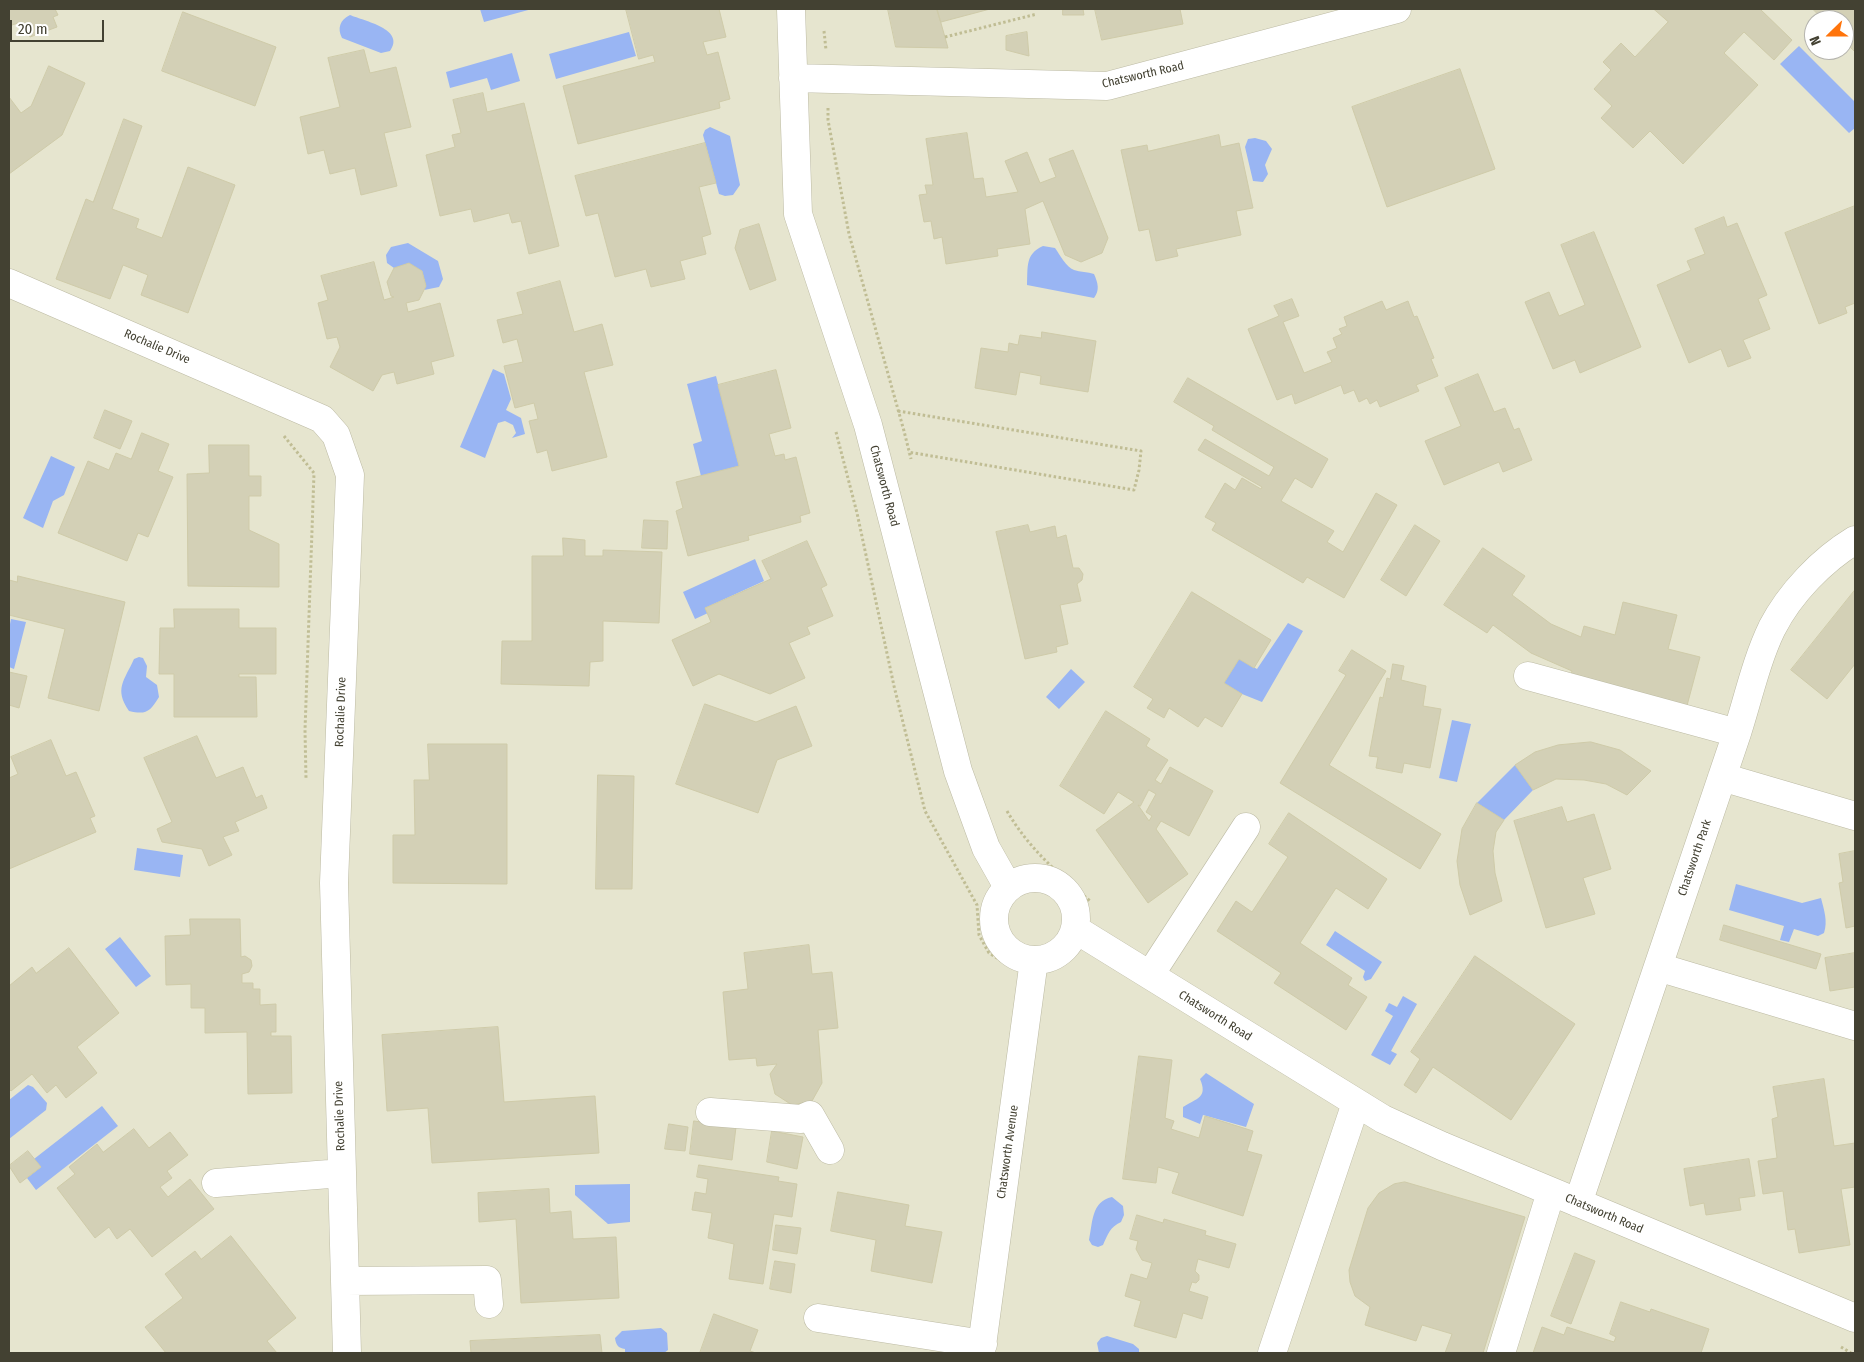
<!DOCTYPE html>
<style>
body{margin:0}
#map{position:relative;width:1864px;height:1362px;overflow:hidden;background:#f2f1e1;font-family:"Fira Sans Condensed",sans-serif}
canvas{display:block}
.frame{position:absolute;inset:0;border:10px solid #434132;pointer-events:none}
.north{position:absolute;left:1804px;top:10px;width:50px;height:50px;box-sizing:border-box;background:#fff;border:1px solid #b4b3ad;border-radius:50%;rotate:248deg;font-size:14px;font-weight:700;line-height:20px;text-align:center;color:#434132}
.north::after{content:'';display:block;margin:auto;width:18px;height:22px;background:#ff740b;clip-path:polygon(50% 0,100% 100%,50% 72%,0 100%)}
.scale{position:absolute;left:10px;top:20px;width:94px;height:22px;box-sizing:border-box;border:2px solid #434132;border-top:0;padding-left:6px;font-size:15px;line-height:18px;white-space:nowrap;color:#434132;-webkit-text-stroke:4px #fff;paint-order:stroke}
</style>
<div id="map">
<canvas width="1864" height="1362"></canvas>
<div class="frame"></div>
<div class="north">N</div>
<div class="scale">20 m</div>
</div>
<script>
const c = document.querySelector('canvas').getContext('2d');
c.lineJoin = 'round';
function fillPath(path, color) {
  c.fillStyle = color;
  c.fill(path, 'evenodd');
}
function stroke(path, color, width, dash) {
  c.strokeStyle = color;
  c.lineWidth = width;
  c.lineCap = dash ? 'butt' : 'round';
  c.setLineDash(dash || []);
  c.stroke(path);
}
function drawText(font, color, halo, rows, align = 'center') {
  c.font = font + ' "Fira Sans Condensed",sans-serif';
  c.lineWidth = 4;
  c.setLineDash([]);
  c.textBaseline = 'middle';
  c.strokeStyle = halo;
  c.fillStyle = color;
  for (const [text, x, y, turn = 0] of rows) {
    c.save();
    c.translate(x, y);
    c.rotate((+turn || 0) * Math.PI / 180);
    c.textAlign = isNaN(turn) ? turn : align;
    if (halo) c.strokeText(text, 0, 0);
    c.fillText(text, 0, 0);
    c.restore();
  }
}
fillPath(new Path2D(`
 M9 9H1855V1353H9ZM1814 20H1844V50H1814Z`), '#e6e5cf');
fillPath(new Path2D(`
 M480 9H532L484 22Z
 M350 15C364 21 406 29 390 51L381 53 342 38C337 28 340 20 350 15Z
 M629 32 636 56 556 79 549 54Z
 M1799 46 1855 102V128L1849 133 1780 64Z
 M512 53 520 81 491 90 487 78 450 88 446 72Z
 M710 127 730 136 740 185 733 195 725 196 719 194 703 135 705 130Z
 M1255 138 1266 141 1272 149 1265 165 1268 174 1263 182 1253 181 1245 147 1248 139Z
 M408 243 438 261 443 279 439 287 424 290 426 286 422 271 409 264 394 268 387 263 386 255 391 247Z
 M1043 246 1055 248C1060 255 1066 267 1074 270 1080 272 1088 272 1094 274 1098 283 1100 290 1094 298L1027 285C1028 267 1025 254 1043 246Z
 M493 369 504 374 511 399 506 410 521 418 525 434 512 438 516 433 513 425 505 421 498 423 485 458 460 447Z
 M716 376 739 466 701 476 693 444 702 441 687 384Z
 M51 456 75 467 64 495 53 501 43 528 23 518Z
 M755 559 764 581 705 608 708 613 695 619 683 592Z
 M11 619 26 622 14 669 9 667V629Z
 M1288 623 1303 631 1262 702 1242 694 1224 683 1239 659 1257 669Z
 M139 657 143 658 147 666 146 677 157 685 159 697C150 712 146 715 129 711 114 689 124 681 134 659Z
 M1071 669 1085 682 1059 709 1046 697Z
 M1452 720 1471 724 1457 782 1439 778Z
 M1515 765 1533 790 1504 820 1477 803Z
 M137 848 183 855 180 877 134 870Z
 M1736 884 1802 903 1821 898C1824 910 1828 921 1824 933L1818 936 1794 929 1789 942 1780 940 1784 926 1729 910Z
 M1335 931 1382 962 1371 979 1365 981 1363 977 1365 971 1326 945Z
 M120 937 151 976 136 987 105 949Z
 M1403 996 1417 1004 1391 1051 1397 1054 1390 1065 1371 1055 1393 1016 1385 1011 1389 1003 1397 1007Z
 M1206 1073 1254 1104 1246 1127 1203 1115 1200 1124 1183 1117V1107C1197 1098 1208 1098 1200 1079Z
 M28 1085 33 1087 47 1103 46 1110 9 1139V1100Z
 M102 1106 118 1126 36 1190 27 1178 41 1167 34 1159Z
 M630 1184V1222L608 1224 575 1195V1185Z
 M1112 1197 1123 1206 1124 1215 1121 1222C1110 1227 1108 1234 1103 1245L1098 1247 1092 1245 1089 1240C1093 1222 1091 1202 1112 1197Z
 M661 1328 667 1333 668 1350 664 1353H625V1349C618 1348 616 1345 615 1338L622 1331Z
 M1107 1336 1133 1344 1139 1349V1353H1099L1097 1343 1101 1338Z`), '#99b5f3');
const building = new Path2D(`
 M9 9H55L58 15 53 17 57 27 30 37 27 27 20 29 18 23 9 26Z
 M626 9H719L726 37 703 42 707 55 718 52 730 99 719 102 720 108 578 144 563 86 655 62 653 55 639 59Z
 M888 9H937L948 48 896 47Z
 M937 9H990L941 22Z
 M1063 9H1083L1084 15H1063Z
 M1095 9H1180L1183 24 1102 40Z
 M1654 9H1760L1792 40 1774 60 1744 32 1724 53 1758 85 1683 164 1650 131 1633 148 1601 118 1612 106 1594 89 1611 70 1603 62 1621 43 1635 57 1668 22Z
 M1813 9H1855V52L1844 41V20H1824Z
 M183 12 276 47 255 106 162 71Z
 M1027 32 1029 56 1006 50V36Z
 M364 50 370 73 396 67 411 127 384 133 397 186 361 195 355 168 330 174 324 150 308 154 300 117 340 107 328 58Z
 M49 66 85 83 62 135 9 174V97L21 113 31 106Z
 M1460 69 1495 169 1387 207 1352 107Z
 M483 93 487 112 524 103 559 246 529 254 521 221 512 223 509 213 474 222 471 209 440 216 426 155 455 147 452 135 461 133 453 100Z
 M124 119 142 126 112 209 139 219 136 228 162 238 188 167 235 185 188 313 141 295 148 275 123 265 110 299 56 279 86 199 93 202Z
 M967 133 974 179 983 178 986 197 1018 192 1005 161 1027 152 1040 183 1056 177 1049 159 1073 150 1108 238 1102 253 1081 262 1065 255 1043 201 1025 209 1030 244 997 249 998 256 946 264 942 237 934 239 931 221 924 222 919 195 927 194 925 185H933L926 139Z
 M1219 135 1221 147 1239 143 1253 208 1236 211 1241 235 1176 249 1178 256 1156 261 1149 229 1139 231 1121 150 1147 145 1148 151Z
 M705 143 716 183 699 187 711 234 702 237 706 254 680 261 685 279 651 287 646 269 615 277 598 213 586 216 575 176Z
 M1855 206V303L1845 307 1847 313 1819 324 1785 233Z
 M1724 217 1727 227 1737 223 1767 295 1758 299 1770 329 1743 340 1751 358 1728 367 1721 349 1689 363 1657 285 1691 270 1687 261 1705 254 1695 229Z
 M759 224 776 280 750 290 735 248 740 230Z
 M1594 232 1641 347 1580 373 1575 360 1553 369 1525 302 1549 292 1559 316 1585 305 1561 245Z
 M374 262 384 300 394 297 391 296 387 282 394 268 409 263 422 271 426 286 419 300 406 303 408 312 440 303 454 356 431 362 434 374 397 384 394 372 382 375 373 391 330 367 340 347 337 337 327 339 318 303 328 300 321 276Z
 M560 281 574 332 602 324 613 365 584 372 607 457 552 471 547 450 537 453 529 421 538 419 534 403 515 408 504 366 523 362 517 339 503 343 497 320 523 314 517 293Z
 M1292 299 1299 316 1283 322 1304 373 1332 362 1327 352 1337 348 1333 338 1342 334 1339 329 1347 326 1344 317 1382 301 1386 310 1408 301 1414 317 1417 316 1434 358 1431 359 1438 376 1416 385 1419 391 1380 407 1377 400 1370 404 1367 398 1359 402 1354 390 1344 394 1341 385 1295 404 1292 394 1277 400 1248 329 1279 316 1274 306Z
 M1042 332 1096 341 1088 392 1040 384 1041 376 1020 372 1016 395 975 388 981 348 1008 352 1009 343 1018 345 1020 335 1041 338Z
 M776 370 791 428 769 434 775 456 784 454 785 460 796 457 810 513 800 516 801 522 748 536 749 540 688 556 676 511 683 508 676 482 739 466 718 385Z
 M1478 374 1494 412 1505 408 1514 430 1519 428 1532 460 1503 472 1499 462 1444 485 1425 441 1461 426 1445 388Z
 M1188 378 1328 459 1312 488 1295 478 1281 501 1334 531 1327 542 1343 552 1376 493 1397 505 1344 598 1307 577 1303 583 1212 530 1216 523 1205 517 1225 483 1235 490 1242 478 1261 489 1262 487 1198 450 1205 439 1269 476 1274 467 1212 430 1214 426 1174 402Z
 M105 410 132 421 120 449 94 438Z
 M142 433 169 444 158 471 173 477 148 537 138 533 127 561 58 533 88 461 109 470 116 453 131 459Z
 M209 445H249V476H261V496H249V530L279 544V587L188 586 187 474 209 473Z
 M644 520 668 521 667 549 642 548Z
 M1028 525 1030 532 1055 526 1057 538 1066 535 1073 568H1079L1083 574 1082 580 1077 584 1081 601 1060 605 1068 644 1056 647 1057 652 1025 659 996 532Z
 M1415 525 1440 541 1406 596 1381 580Z
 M563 538 585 540V556H603V550L662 552 659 623 603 621V661L590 662 589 686 501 684 502 641H532V556H563Z
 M807 541 827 585 821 588 833 616 807 627 810 634 789 643 805 678 770 694 719 674 693 686 672 640 711 622 705 608 771 579 762 561Z
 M1483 548 1525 576 1512 595 1551 624 1581 637 1584 626 1615 635 1623 602 1677 615 1668 649 1700 657 1685 713 1569 682 1572 671 1531 653 1493 625 1487 633 1444 605Z
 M18 576 125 602 99 711 48 698 65 629 9 615V580L17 582Z
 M1855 590V664L1827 699 1791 670Z
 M1192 592 1271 640 1254 668 1239 659 1224 683 1242 694 1222 727 1205 717 1198 727 1169 708 1164 718 1147 708 1153 699 1134 687Z
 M174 609H239V628H276V674H239V677H256L257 717H174V674H159L160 628H174Z
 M1352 650 1386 671 1329 765 1441 834 1420 869 1280 783 1346 675 1339 671Z
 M1393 664 1404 666 1401 680 1426 686 1423 706 1441 709 1430 768 1404 763 1402 773 1376 768 1378 757 1369 756 1380 697 1383 698 1387 678 1390 679Z
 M9 672 27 676 19 708 9 705Z
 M705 704 756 722 796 706 812 746 777 760 758 813 676 784Z
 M1106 711 1150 739 1146 746 1168 760 1155 780 1161 784 1170 767 1213 791 1189 836 1161 821 1156 829 1188 874 1148 903 1096 830 1134 802 1118 792 1104 814 1060 786ZM1149 790 1156 794 1146 812 1152 816 1149 821 1138 805 1140 806Z
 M197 736 216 778 243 767 256 798 262 795 267 808 235 822 239 831 223 837 232 855 209 866 202 849 162 842 157 829 172 822 144 758Z
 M51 740 66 776 76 772 95 816 90 818 96 832 9 869V778L18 774 11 757Z
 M1591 742 1620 750 1651 771 1627 795 1606 784 1584 780 1556 779 1533 790 1515 765 1535 752 1558 745Z
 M428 744H507V884L393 883V835H415L414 780H429Z
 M598 775 634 776 632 889H596Z
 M1477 803 1504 820 1496 832 1493 851 1495 873 1502 901 1470 915 1460 885 1457 861 1462 829Z
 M1562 807 1567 822 1594 814 1611 869 1583 878 1595 914 1546 928 1514 821Z
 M1289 813 1387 879 1368 909 1336 888 1300 943 1352 978 1348 985 1367 997 1346 1030 1274 983 1281 973 1217 931 1236 901 1252 912 1288 857 1269 844Z
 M1855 851V926L1846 928 1839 883 1843 882 1839 854Z
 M190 919H240L241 957 245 956 251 960 252 966 249 972 242 974V983H253V989H260V1005L276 1004V1032H271V1036H291L292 1093 248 1094 247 1032 205 1033V1008H191V984L166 985 165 936 190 935Z
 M1724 925 1821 954 1816 969 1720 940Z
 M809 945 812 974 832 972 838 1028 818 1030 822 1083 812 1101 792 1105 775 1094 770 1074 777 1064 757 1066 756 1058 729 1060 723 992 748 989 744 953Z
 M69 948 119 1013 77 1047 97 1073 66 1098 56 1085 47 1093 32 1074 11 1091 9 1089V986L32 967 36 973Z
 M1855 953V987L1830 991 1825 958Z
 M1475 956 1575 1024 1511 1120 1433 1067 1416 1093 1404 1085 1420 1059 1411 1052Z
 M498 1027 504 1102 595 1096 599 1153 432 1163 428 1108 387 1111 382 1035Z
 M1139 1056 1172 1060 1165 1118 1174 1121 1171 1129 1199 1138 1205 1116 1253 1131 1247 1151 1262 1155 1243 1216 1172 1193 1179 1173 1158 1167 1156 1183 1123 1179Z
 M1824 1079 1834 1146 1855 1143V1187L1841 1189 1850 1245 1799 1253 1795 1229 1788 1230 1783 1191 1763 1194 1758 1161 1777 1158 1772 1119 1778 1117 1773 1087Z
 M694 1121 736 1127 732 1160 690 1154Z
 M669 1124 688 1127 685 1151 665 1149Z
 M134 1129 149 1148 170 1132 188 1155 167 1171 172 1178 160 1187 168 1197 190 1179 214 1209 152 1257 130 1229 117 1239 109 1227 95 1238 57 1188 75 1174 69 1167 97 1144 103 1152Z
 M772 1131 803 1137 797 1169 767 1162Z
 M28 1151 41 1167 20 1183 9 1166Z
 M1749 1159 1755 1196 1739 1198 1741 1210 1706 1215 1704 1203 1690 1206 1684 1169Z
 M699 1165 779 1177 778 1181 797 1184 792 1217 774 1214 763 1284 729 1279 734 1244 708 1238 712 1213 692 1210 695 1192 706 1194 708 1179 697 1177Z
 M1405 1182 1525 1217 1483 1353H1445L1452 1334 1422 1325 1416 1341 1365 1325 1370 1307 1355 1296 1350 1282 1349 1270 1368 1208 1379 1193 1394 1184Z
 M549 1189 550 1213 571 1211 573 1239 616 1237 619 1298 521 1303 516 1219 479 1222 478 1193Z
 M838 1192 909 1205 905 1226 942 1232 932 1283 871 1271 876 1240 831 1231Z
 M1137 1215 1163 1223 1164 1219 1206 1231 1205 1235 1236 1244 1229 1268 1198 1259 1195 1271 1199 1275V1280L1196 1283 1192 1282 1189 1291 1208 1297 1202 1319 1183 1313 1176 1338 1134 1326 1141 1301 1125 1296 1131 1274 1147 1279 1152 1263 1142 1260 1136 1249 1138 1241 1130 1239Z
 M776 1225 801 1228 797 1254 773 1250Z
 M231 1236 296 1318 267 1341 277 1353H166L145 1327 183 1298 165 1274 195 1251 201 1259Z
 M1575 1253 1595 1261 1571 1324 1551 1316Z
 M775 1261 795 1264 791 1293 770 1289Z
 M1621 1302 1650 1312 1651 1309 1709 1329 1701 1353H1533L1542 1327 1564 1335 1567 1327 1614 1342 1616 1337 1610 1334Z
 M714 1314 758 1330 750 1351 756 1353H700Z
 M600 1335 602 1353H471L470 1341Z`);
fillPath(building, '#d3d0b6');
stroke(building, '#cfcba9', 1);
const minor = new Path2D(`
 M791 9 798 214 868 425 958 771 986 848 1008 887
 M793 78 1107 86 1397 9
 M9 283 322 419 336 435 350 475 334 883 347 1353
 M1528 676 1737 733
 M1722 777 1855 816
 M994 919a41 41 0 1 1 82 0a41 41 0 1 1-82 0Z
 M1075 929 1383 1119 1442 1146 1855 1318
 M1658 967 1855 1026
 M1150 975 1246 827
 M710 1112 801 1119 810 1115 830 1150
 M216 1183 342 1173
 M1578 1203 1737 733C1748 699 1756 661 1772 628 1790 593 1822 560 1855 540
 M345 1281 487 1280 489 1304
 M818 1318 983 1344
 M981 1353 1034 960
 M1272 1353 1356 1103
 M1501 1353 1551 1192`);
stroke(minor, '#bdbba4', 29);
stroke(new Path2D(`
 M824 31 826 50
 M945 37 1037 14
 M828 108V120L849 234 904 431 911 459
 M898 411 1141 451 1139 470 1134 490 908 452
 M836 432 857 513 894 686 925 811 977 905 979 935 989 953 1005 963
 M284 436 314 473 305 730 306 779
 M1007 811C1029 849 1058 873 1090 901
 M1841 1347 1851 1353`), '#c0bd94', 3, [2.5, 2.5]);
stroke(minor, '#fff', 28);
drawText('12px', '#434132', '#fff', [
 ["Chatsworth Road",1143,75,-13],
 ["Rochalie Drive",157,347,23],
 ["Chatsworth Road",884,486,75],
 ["Rochalie Drive",341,712,-88],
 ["Chatsworth Park",1695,858,-71],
 ["Chatsworth Road",1215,1016,32],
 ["Rochalie Drive",340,1116,-92],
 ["Chatsworth Avenue",1008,1152,-82],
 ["Chatsworth Road",1604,1214,23]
]);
</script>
